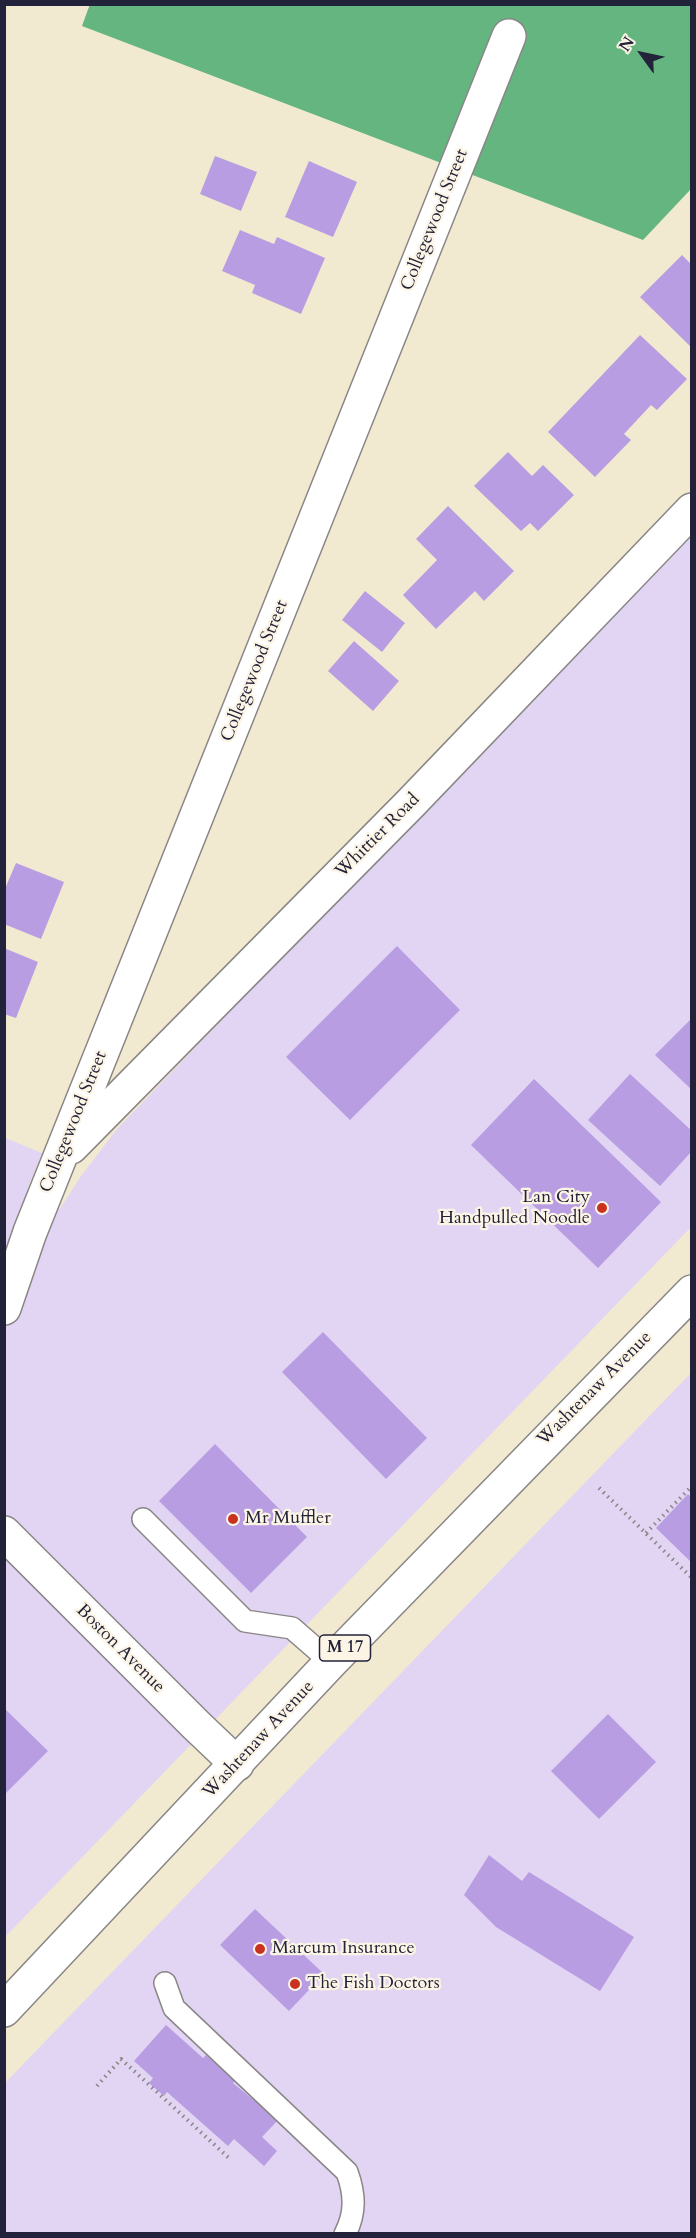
<!DOCTYPE html>
<style>
body{margin:0}
#map{position:relative;width:696px;height:2238px;overflow:hidden;background:#f1ead0;font-family:Cardo,serif}
canvas{display:block}
.frame{position:absolute;inset:0;border:6px solid #22223b;pointer-events:none}
.north{position:absolute;left:612px;top:24px;width:60px;height:60px;-webkit-text-stroke:4px #fcf5e5;paint-order:stroke;rotate:303deg;font-size:16px;font-weight:700;line-height:24px;text-align:center;color:#22223b}
.north::after{content:'';display:block;margin:auto;width:21px;height:27px;background:#22223b;clip-path:polygon(50% 0,100% 100%,50% 72%,0 100%)}
</style>
<div id="map">
<canvas width="696" height="2238"></canvas>
<div class="frame"></div>
<div class="north">N</div>
</div>
<script>
const c = document.querySelector('canvas').getContext('2d');
c.lineJoin = 'round';
function fillPath(path, color) {
  c.fillStyle = color;
  c.fill(path, 'evenodd');
}
function stroke(path, color, width, dash) {
  c.strokeStyle = color;
  c.lineWidth = width;
  c.lineCap = dash ? 'butt' : 'round';
  c.setLineDash(dash || []);
  c.stroke(path);
}
function drawText(font, color, halo, rows, align = 'center') {
  c.font = font + ' Cardo,serif';
  c.lineWidth = 4.5;
  c.setLineDash([]);
  c.textBaseline = 'middle';
  c.strokeStyle = halo;
  c.fillStyle = color;
  for (const [text, x, y, turn = 0] of rows) {
    c.save();
    c.translate(x, y);
    c.rotate((+turn || 0) * Math.PI / 180);
    c.textAlign = isNaN(turn) ? turn : align;
    if (halo) c.strokeText(text, 0, 0);
    c.fillText(text, 0, 0);
    c.restore();
  }
}
fillPath(new Path2D(`
 M691 532V1227L5 1937V1138L42 1153 27 1190 59 1210 81 1176 117 1129Z
 M691 1373V2233H5L4 2084Z`), '#e2d4f3');
fillPath(new Path2D(`
 M90 4 691 5V189L643 240 82 26Z`), '#64b580');
fillPath(new Path2D(`
 M215 156 257 172 241 211 200 194Z
 M309 161 357 182 333 237 285 217Z
 M240 230 274 244 277 237 325 258 301 314 252 293 255 285 222 271Z
 M682 255 692 265V348L640 297Z
 M640 335 687 379 657 410 651 405 624 434 631 440 595 477 548 432Z
 M508 452 532 476 543 465 574 495 538 531 530 523 521 531 474 486Z
 M448 506 514 571 484 601 475 591 436 629 403 595 437 560 416 539Z
 M365 591 405 623 382 652 342 620Z
 M354 641 399 681 373 711 328 671Z
 M16 863 64 882 41 939 4 924V891Z
 M397 946 460 1010 350 1120 286 1057Z
 M4 948 38 962 16 1018 4 1014Z
 M692 1018V1090L655 1055Z
 M630 1074 692 1131V1151L660 1186 588 1120Z
 M534 1079 661 1202 598 1268 471 1145Z
 M323 1332 427 1438 386 1479 282 1372Z
 M215 1444 307 1537 251 1593 159 1501Z
 M688 1494 692 1498V1563L656 1528Z
 M4 1708 48 1751 4 1795Z
 M608 1714 656 1762 599 1819 551 1771Z
 M489 1855 522 1881 529 1872 634 1937 600 1991 496 1927 464 1895Z
 M255 1909 324 1974 289 2011 220 1945Z
 M166 2025 203 2058 206 2055 235 2081 233 2083 278 2120 262 2137 277 2151 264 2166 234 2139 228 2146 167 2092 164 2096 149 2083 153 2078 134 2061Z`), '#b99de3');
const service = new Path2D(`
 M143 1519 245 1621 292 1628 331 1662
 M165 1983 174 2008 347 2172C355 2194 356 2213 345 2234`);
const minor = new Path2D(`
 M71 1147 410 804 692 510
 M4 1308 30 1232 509 36
 M4 1533 196 1725 237 1764`);
const primary = new Path2D(`
 M4 2010 331 1662 692 1292`);
stroke(service, '#8a8686', 24);
stroke(minor, '#8a8686', 36);
stroke(primary, '#8a8686', 36);
stroke(new Path2D(`
 M599 1488 692 1578
 M646 1533 692 1486
 M97 2086 121 2059 230 2159`), '#8a8686', 4, [1.5, 4.5]);
stroke(service, '#fff', 21);
stroke(minor, '#fff', 33);
stroke(primary, '#fff', 33);
for (const [x, y, r, color] of [
 [602,1208,6,"#c8321e"],
 [233,1519,6,"#c8321e"],
 [260,1949,6,"#c8321e"],
 [295,1984,6,"#c8321e"]
]) {
  const dot = new Path2D();
  dot.arc(x, y, r, 0, 2 * Math.PI);
  c.fillStyle = color;
  c.fill(dot);
  stroke(dot, '#fcf5e5', 2);
}
for (const [x, y, w] of [
 [345,1648,51]
]) {
  const box = new Path2D();
  box.roundRect(x - w / 2, y - 13, w, 26, 4.5);
  c.fillStyle = '#fcf5e5';
  c.fill(box);
  stroke(box, '#22223b', 1.5);
}
drawText('bold 16px', '#22223b', null, [
 ["M 17",345,1648]
]);
drawText('18px', '#22223b', '#fcf5e5', [
 ["Collegewood Street",435,220,-68],
 ["Collegewood Street",255,671,-68],
 ["Whittier Road",378,836,-45],
 ["Collegewood Street",74,1122,-68],
 ["Washtenaw Avenue",595,1389,-45],
 ["Boston Avenue",120,1649,45],
 ["Washtenaw Avenue",259,1740,-47]
]);
drawText('18px', '#22223b', '#fcf5e5', [
 ["Lan City",590,1198,"right"],
 ["Handpulled Noodle",590,1219,"right"],
 ["Mr Muffler",245,1519],
 ["Marcum Insurance",272,1949],
 ["The Fish Doctors",307,1984]
], 'left');
</script>
